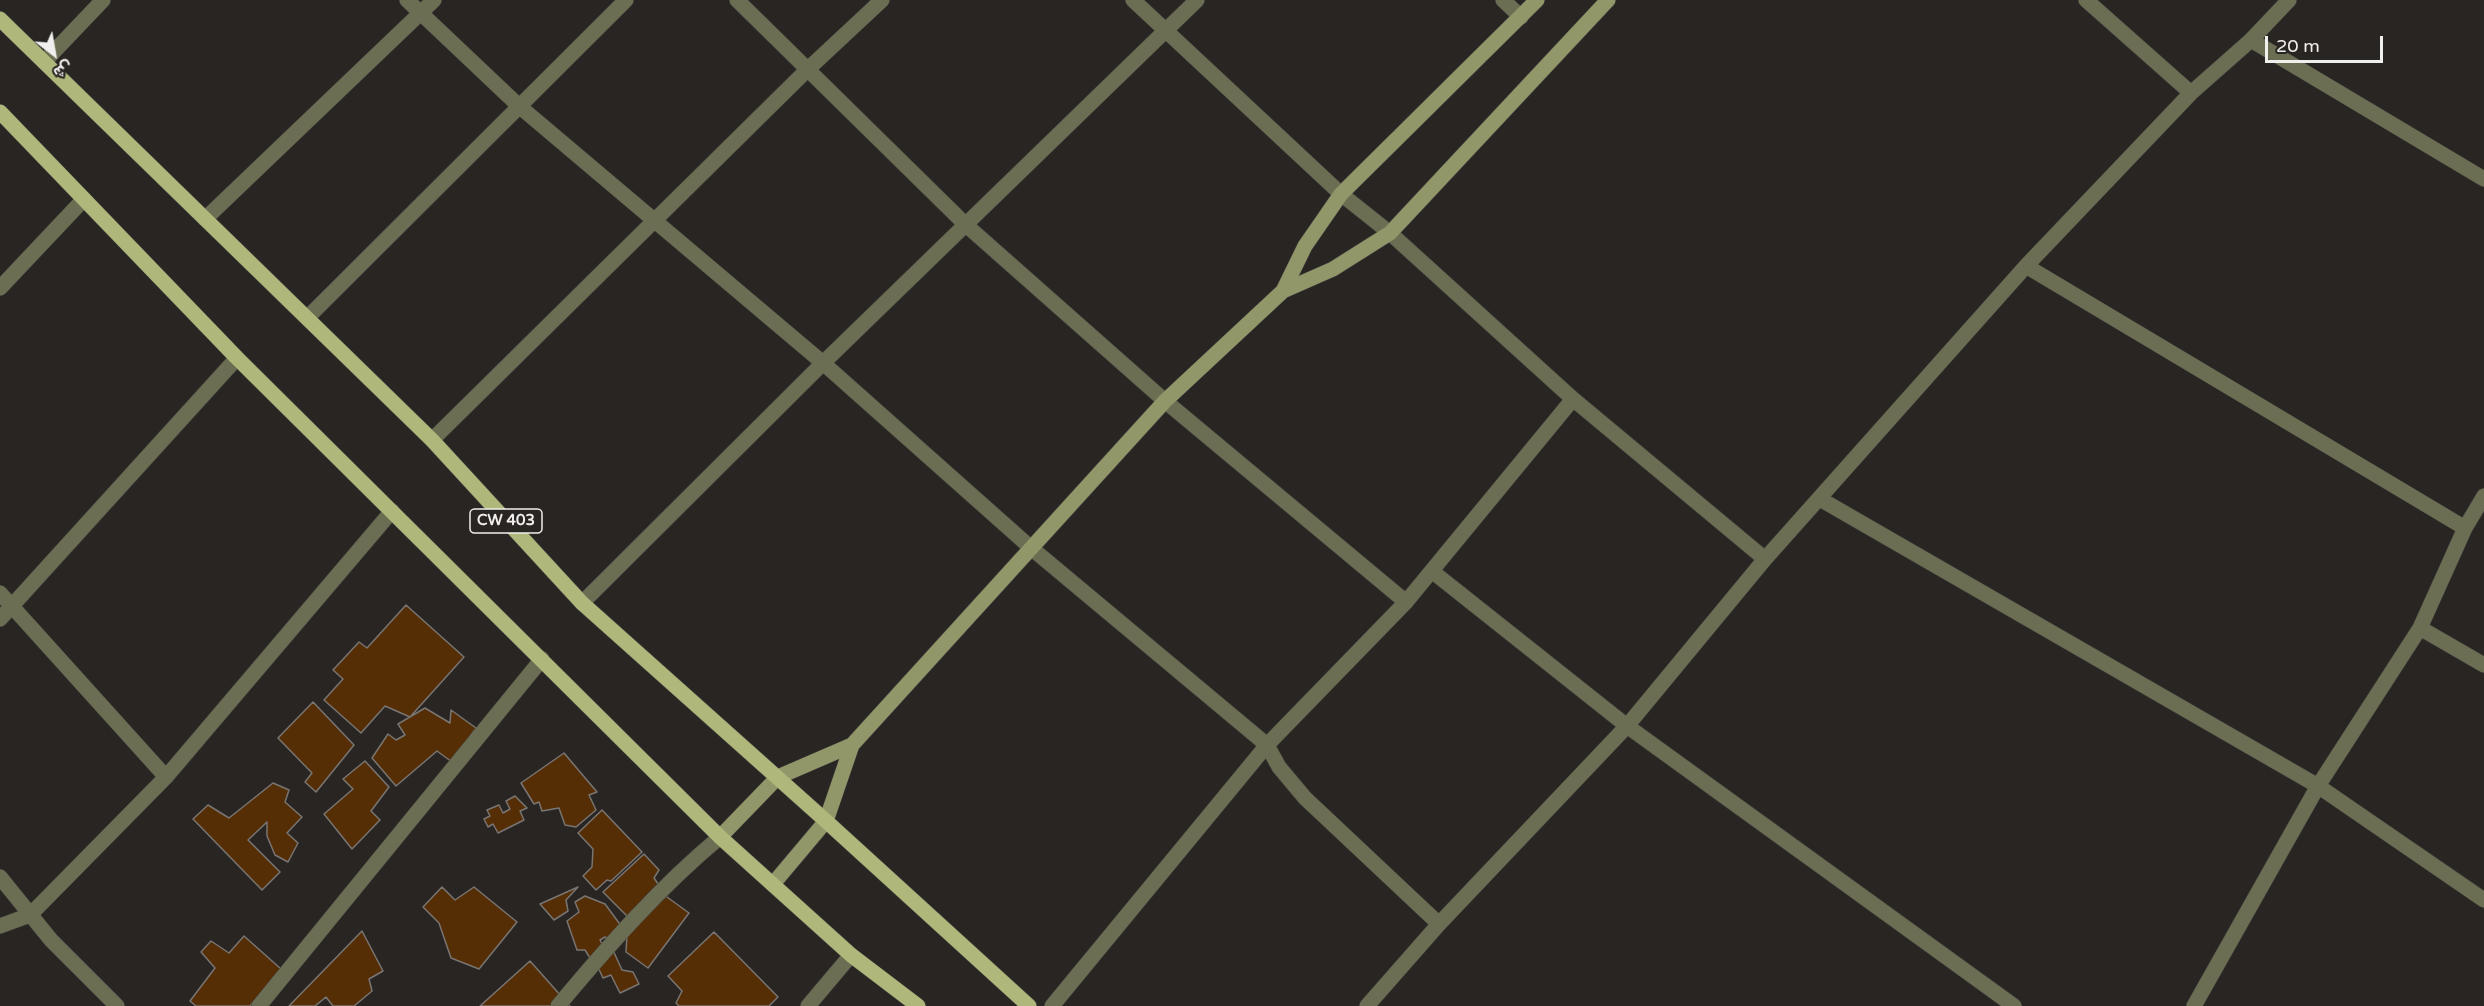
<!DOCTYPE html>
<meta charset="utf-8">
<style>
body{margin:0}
#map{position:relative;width:2484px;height:1006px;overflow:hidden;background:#292523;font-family:"Varela Round",Vazirmatn,sans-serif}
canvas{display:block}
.north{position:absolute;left:24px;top:24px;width:60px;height:60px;-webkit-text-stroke:4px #292523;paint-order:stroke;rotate:149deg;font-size:16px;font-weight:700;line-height:24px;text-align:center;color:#f1efed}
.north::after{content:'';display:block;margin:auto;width:21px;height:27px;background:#f1efed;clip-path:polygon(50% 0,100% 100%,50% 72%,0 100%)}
.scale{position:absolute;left:2265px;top:36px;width:118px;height:27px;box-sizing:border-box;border:3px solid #f1efed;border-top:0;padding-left:8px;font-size:18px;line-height:21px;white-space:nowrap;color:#f1efed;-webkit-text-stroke:4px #292523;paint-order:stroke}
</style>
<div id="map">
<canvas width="2484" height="1006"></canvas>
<div class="north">ش</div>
<div class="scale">20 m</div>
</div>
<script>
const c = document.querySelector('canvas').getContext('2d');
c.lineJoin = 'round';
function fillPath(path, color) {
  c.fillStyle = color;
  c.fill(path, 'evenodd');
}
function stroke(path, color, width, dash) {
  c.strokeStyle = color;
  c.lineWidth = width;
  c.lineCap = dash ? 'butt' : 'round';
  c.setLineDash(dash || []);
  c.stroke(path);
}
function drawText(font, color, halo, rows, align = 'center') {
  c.font = font + ' "Varela Round",sans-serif';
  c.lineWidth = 4.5;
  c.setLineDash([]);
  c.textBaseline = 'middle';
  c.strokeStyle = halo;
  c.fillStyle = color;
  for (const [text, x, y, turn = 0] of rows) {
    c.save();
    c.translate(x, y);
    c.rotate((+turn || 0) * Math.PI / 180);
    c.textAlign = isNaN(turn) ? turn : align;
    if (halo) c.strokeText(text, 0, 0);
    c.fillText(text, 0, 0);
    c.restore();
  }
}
const building = new Path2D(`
 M406 605 464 657 410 717 385 706 361 733 324 700 343 679 333 670 359 642 367 648Z
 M313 702 354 745 316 792 305 782 312 773 278 738Z
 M425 708 450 723 451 710 476 728 452 762 437 751 396 786 372 758 388 734 396 740 405 735 398 724Z
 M564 753 597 792 589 795 596 810 576 827 565 825 559 808 542 811 539 802 534 804 521 783Z
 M365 761 389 787 371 811 380 820 352 849 324 814 353 789 343 779Z
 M273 783 289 790 285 802 302 817 287 833 298 843 288 862 275 855 267 836V822L248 840 280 872 262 890 193 819 208 805 229 818Z
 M515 796 527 808 520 811 524 820 498 833 493 824 488 827 484 819 490 816 487 810 499 805 503 813 510 809 506 801Z
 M602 810 642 852 611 881 607 880 596 890 583 876 592 867 593 849 578 833Z
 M644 854 659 870 654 878 667 897 689 913 648 968 626 952 628 917 603 892Z
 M442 887 455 900 474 887 517 922 479 969 451 958 439 923 423 907Z
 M578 887 566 900 568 911 554 920 540 904Z
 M585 896 605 904 622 927 610 940 605 937 600 940 603 946 590 958 585 950H577L567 921 579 912 575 902Z
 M362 931 383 971 369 979 372 991 354 1006H333L326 997 315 1006H289Z
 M714 932 778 997 769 1006H679L676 1003 682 991 668 976Z
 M244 936 281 969 250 1006H196L190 1001 215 968 201 952 211 941 229 953Z
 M612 948 622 970 633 972 639 984 620 993 611 975 603 978 597 965Z
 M530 961 570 1006H480Z`);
fillPath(building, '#552e06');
stroke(building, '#797572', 1.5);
const street = new Path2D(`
 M407 0 519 106 823 363 1030 547 1267 745 1279 767 1305 798 1439 924
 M737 0 966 225 1165 401 1406 602
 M1133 0 1341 194 1390 233 1573 399 1765 559
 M1503 0 1521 17
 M2086 0 2191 93
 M2251 40 2484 179
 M44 62 103 0
 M205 219 434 0
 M2026 266 2465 528
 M0 288 84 199
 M308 317 626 0
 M432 440 807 70 882 0
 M1820 499 2318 786 2484 900
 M1433 572 1627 726 2014 1006
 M0 593 166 777
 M582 603 823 363 1197 0
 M0 619 237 358
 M2420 628 2484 665
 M0 877 51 940 117 1006
 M0 926 30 915 166 777 392 511
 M259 1006 542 659
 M558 1006C608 946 660 887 720 837
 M808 1006 851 955
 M1052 1006 1267 745 1406 602 1573 399
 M1367 1006 1439 924 1627 726 1765 559 2026 266 2191 93 2251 40 2289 0
 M2194 1006 2318 786 2420 628 2465 528 2484 496`);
const secondary = new Path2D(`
 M1283 291 1305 246 1341 194 1537 0
 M720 837 778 777 852 745
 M773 884 826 821 852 745 1165 401 1283 291 1333 269 1390 233 1608 0`);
const primary = new Path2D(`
 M0 19 432 440 582 603 826 821 1029 1006
 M0 112 237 358 720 837 851 955 918 1006`);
stroke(street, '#45413f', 16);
stroke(secondary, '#45413f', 16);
stroke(primary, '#45413f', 16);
stroke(street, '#6b6e52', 15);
stroke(secondary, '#929769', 15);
stroke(primary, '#b0b77b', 15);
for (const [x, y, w] of [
 [506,521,72]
]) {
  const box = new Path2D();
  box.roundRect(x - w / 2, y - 12, w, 24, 4.5);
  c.fillStyle = '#292523';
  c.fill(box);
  stroke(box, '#f1efed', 1.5);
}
drawText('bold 15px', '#f1efed', null, [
 ["CW 403",506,521]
]);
</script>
